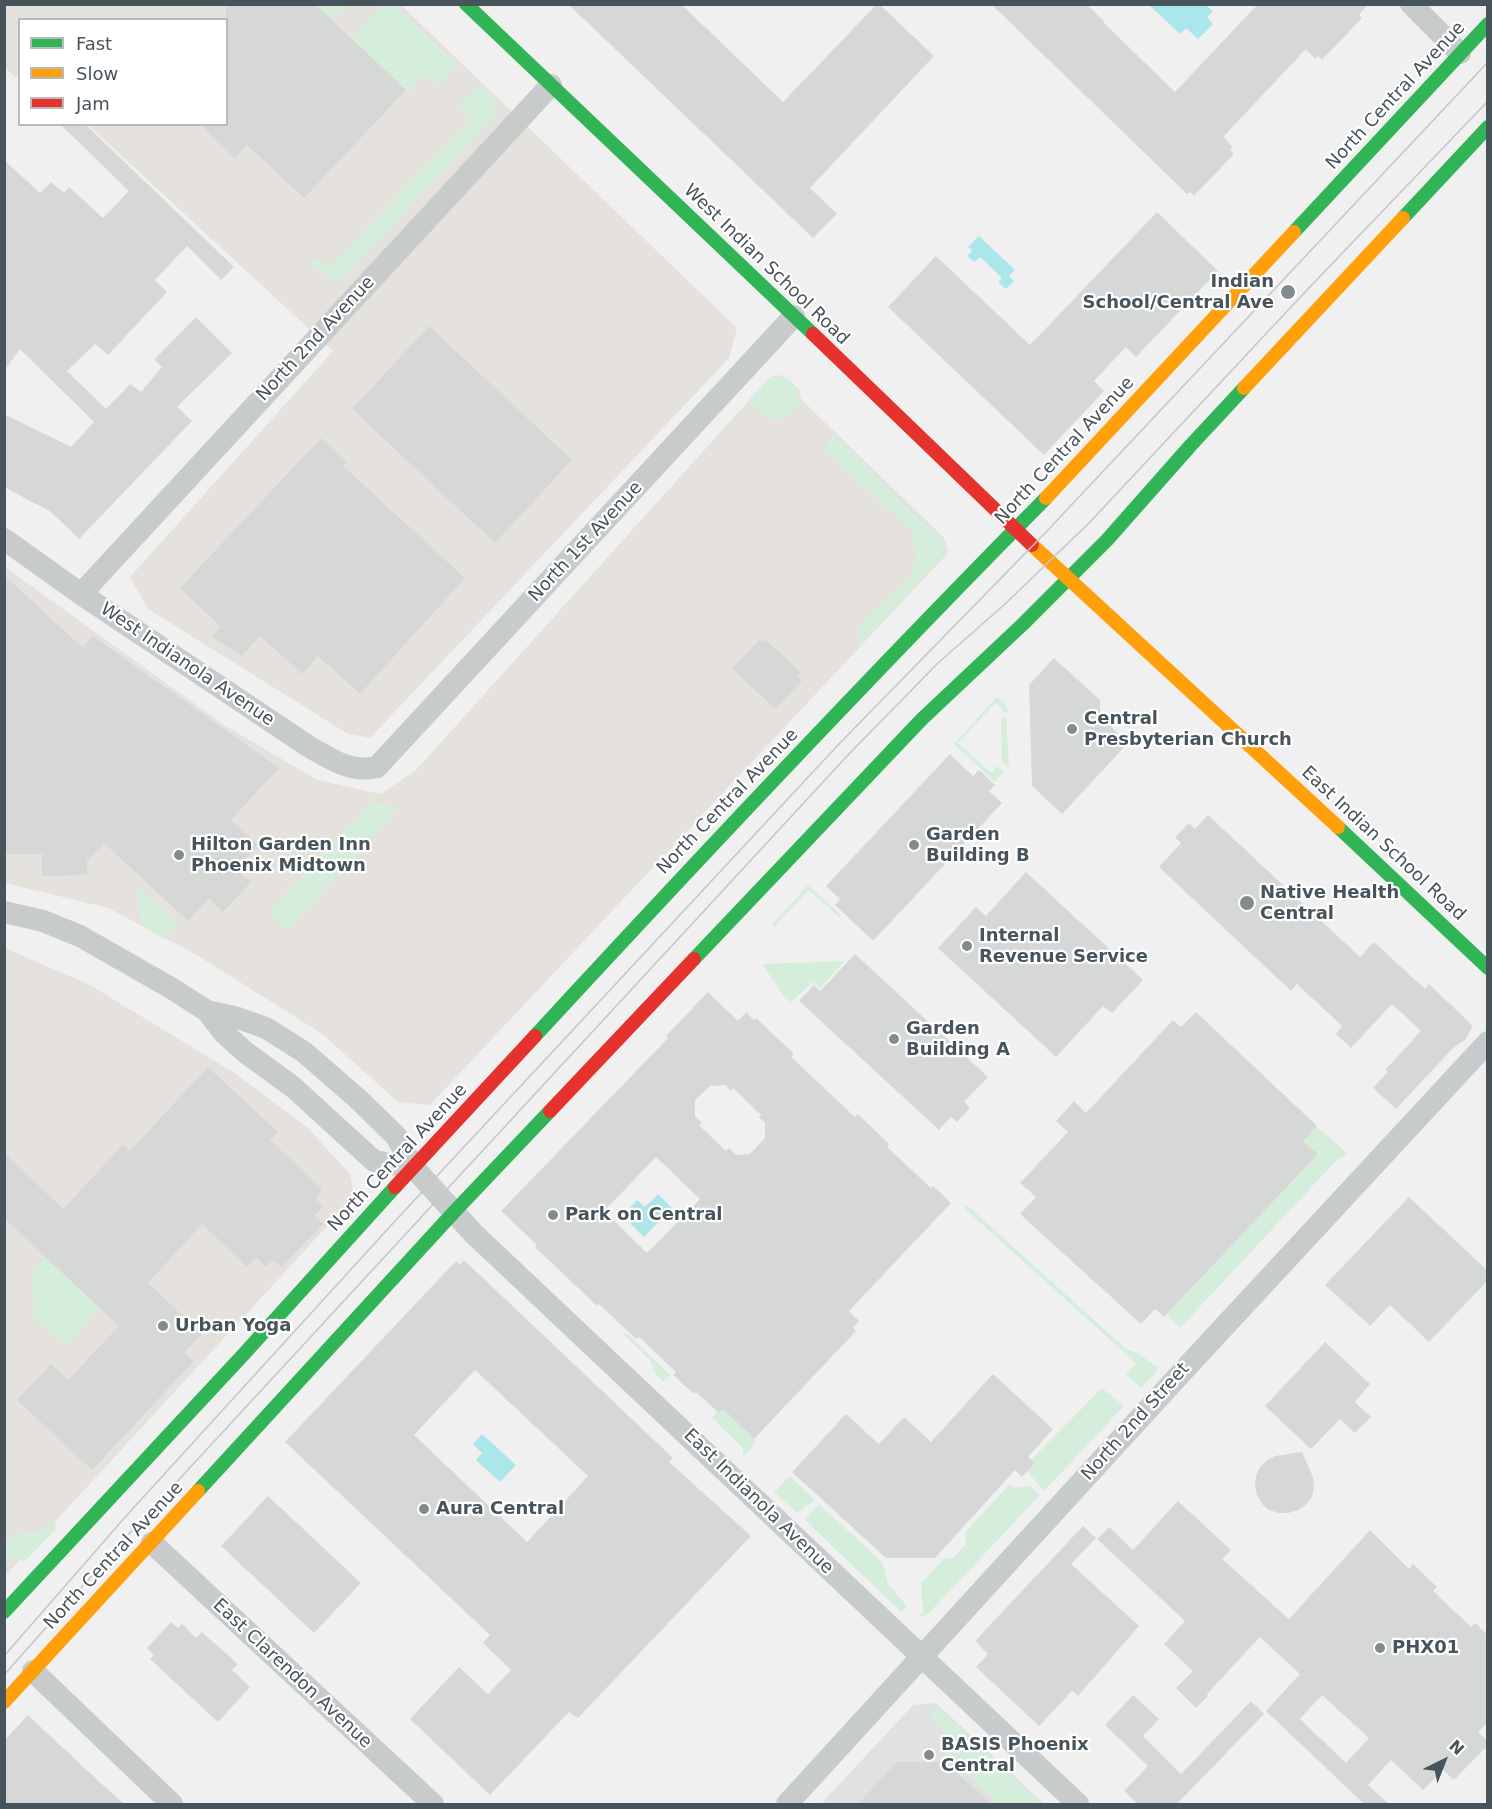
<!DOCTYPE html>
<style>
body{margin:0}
#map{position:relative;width:1492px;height:1809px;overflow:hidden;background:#f0f0f0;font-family:"DejaVu Sans",sans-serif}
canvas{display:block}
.frame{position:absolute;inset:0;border:6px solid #48545b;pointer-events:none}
.legend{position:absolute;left:18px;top:18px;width:210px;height:108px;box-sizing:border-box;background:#fff;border:2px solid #b6bbbd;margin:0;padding:8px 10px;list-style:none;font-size:18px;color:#48545b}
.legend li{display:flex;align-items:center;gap:12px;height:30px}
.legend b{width:30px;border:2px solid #b6bbbd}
.north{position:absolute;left:1414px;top:1731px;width:60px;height:60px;-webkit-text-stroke:4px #fff;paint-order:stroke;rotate:43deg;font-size:16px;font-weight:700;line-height:24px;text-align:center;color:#48545b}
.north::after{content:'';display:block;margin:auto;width:21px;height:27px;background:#48545b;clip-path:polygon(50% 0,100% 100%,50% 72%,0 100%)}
</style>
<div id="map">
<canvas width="1492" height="1809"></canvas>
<div class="frame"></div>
<ul class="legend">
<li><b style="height:8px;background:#30b455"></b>Fast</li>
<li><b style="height:8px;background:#ff9f0a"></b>Slow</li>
<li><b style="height:8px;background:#e5322d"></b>Jam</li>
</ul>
<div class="north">N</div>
</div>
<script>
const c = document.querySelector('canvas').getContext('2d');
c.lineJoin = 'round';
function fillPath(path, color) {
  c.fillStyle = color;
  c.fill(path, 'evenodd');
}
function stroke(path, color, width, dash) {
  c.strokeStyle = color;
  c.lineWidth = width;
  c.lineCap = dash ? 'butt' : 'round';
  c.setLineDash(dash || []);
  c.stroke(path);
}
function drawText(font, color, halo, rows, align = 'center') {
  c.font = font + ' "DejaVu Sans",sans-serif';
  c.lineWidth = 4.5;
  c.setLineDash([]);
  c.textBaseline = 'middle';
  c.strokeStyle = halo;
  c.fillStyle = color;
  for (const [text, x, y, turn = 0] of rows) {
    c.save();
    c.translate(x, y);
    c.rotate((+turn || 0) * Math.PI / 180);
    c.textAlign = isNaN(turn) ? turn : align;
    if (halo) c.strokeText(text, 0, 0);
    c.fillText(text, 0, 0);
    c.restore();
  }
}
fillPath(new Path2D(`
 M4 5H401L737 328 729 358 370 738 348 734 148 609 130 577 333 351 88 125 226 124V20H20L19 74 16 78 5 68Z
 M779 375 788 379 799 389 801 399 944 538 948 553 430 1105 398 1102 321 1033 195 954 108 908 5 883V567L224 725 317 780 381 794 416 770 770 377Z
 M5 948 90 985 233 1072 307 1127 350 1174 354 1197 5 1576Z`), '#e5e2de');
fillPath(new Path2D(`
 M936 1703 1044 1804H821L913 1705Z`), '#e2e1e1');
fillPath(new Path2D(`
 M315 5H347L332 21Z
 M383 5H395L458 65 438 86 425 75 409 93 351 38Z
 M478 85C490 96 503 103 492 119L345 277 337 282 311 265 310 263 311 261 316 259 329 268 471 118 459 106Z
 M774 377 787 379 798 390V400L801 402 789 415 770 422 749 401 770 378Z
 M833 434 943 540 945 554 860 645 858 640V626L910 577 916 557 912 535 909 528 835 460 827 450 828 444Z
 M997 697 1007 706 1008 712H1002V708L995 703 958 743 991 773 997 766 1004 772 995 782 954 744Z
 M1001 718H1006L1009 766 1002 762Z
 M373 802 399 809 287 930 268 912Z
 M808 885 841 915 839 917 809 890 774 927 772 925Z
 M138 886 179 924 164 939C135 924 138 917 138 886Z
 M845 961 820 988 813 982 791 1002 784 996 762 964Z
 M1316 1127 1327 1135 1347 1153 1335 1162 1180 1328 1167 1314 1317 1154 1303 1141Z
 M967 1205 1126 1349 1138 1353 1158 1368 1157 1371 1141 1388 1126 1375 1136 1363 964 1208Z
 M45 1257 100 1308 66 1346 34 1318 32 1271Z
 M625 1333 628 1334 670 1375 663 1382 655 1373 650 1360 624 1335Z
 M1102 1388 1124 1406 1044 1491 1027 1471 1034 1463 1031 1460Z
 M723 1409 757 1442 744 1457 742 1447 712 1418 717 1411 719 1413Z
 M790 1476 815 1500 797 1513 774 1492Z
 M1010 1484 1015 1488 1030 1486 1040 1495 929 1613 918 1618 923 1612 921 1583 945 1558H953L966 1544 965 1532Z
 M819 1504 883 1563 888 1584 907 1606 901 1612 805 1520Z
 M52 1520 56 1524 55 1530 25 1561 5 1557V1544C8 1540 12 1536 16 1534 33 1526 32 1543 52 1520Z
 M937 1706 1042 1804H998L945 1753 947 1735 929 1716Z`), '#d5eedc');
fillPath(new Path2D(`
 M1149 5H1205L1213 11 1207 17 1213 24 1198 39 1186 28 1180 34Z
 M979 236 1015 270 1009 276 1014 281 1006 289 998 282 1002 278 980 257 974 262 967 256 972 251 968 247Z
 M658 1194 672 1208 644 1237 630 1223 636 1217 628 1210 637 1200 645 1207Z
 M482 1434 516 1465 500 1482 476 1460 482 1453 473 1444Z`), '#abe6ea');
fillPath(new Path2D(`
 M226 4H315L406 90 304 198 247 145 235 158 200 124H226Z
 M568 4H681L783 102 877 4H879L934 56 810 188 837 214 813 238Z
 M991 4H1086L1104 21 1103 22 1175 92 1258 4H1368L1359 15 1362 18 1322 60 1318 56 1315 59 1306 49 1223 137 1233 147 1230 150 1234 154 1194 196 1190 192 1187 194Z
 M60 124H85L234 267 221 280 187 246 155 280 167 292 108 355 95 344 67 371 106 409 130 384 141 392 162 367 154 360 196 317 232 353 177 407 192 421 79 539 51 512 4 487V414L71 447 94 422 20 349 4 371V160L40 193 51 182 64 193 69 187 103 218 129 191Z
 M1157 212 1218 271 1136 357 1126 347 1094 381 1104 391 1044 455 888 307 936 256 1030 345Z
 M429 326 572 460 495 543 352 409Z
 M321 438 347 462 343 466 465 578 360 694 318 656 302 674 260 636 242 656 212 637 221 627 180 588Z
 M4 575 83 648 93 636 279 768 231 820 258 845 236 869 251 882 223 912 209 898 188 921 104 843 87 861V875L42 876V854H4Z
 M765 639 801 672 797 676 802 681 775 709 732 668 759 640 762 642Z
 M1054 658 1100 700V716L1128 743 1062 814 1032 786 1029 685Z
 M950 754 973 776 979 770 995 785 989 791 1002 803 873 941 835 905 840 899 826 886Z
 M1208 815 1360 957 1374 942 1425 989 1429 984 1473 1026 1465 1040 1455 1046 1396 1109 1373 1088 1388 1072 1385 1070 1421 1031 1392 1004 1351 1048 1336 1034 1342 1026 1297 984 1291 991 1159 867 1181 843 1175 837 1189 823 1195 829Z
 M1026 872 1143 980 1112 1013 1103 1006 1056 1057 938 948 976 907 986 916Z
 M855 954 988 1077 964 1102 970 1108 957 1122 951 1117 939 1130 799 1001 814 985 820 991Z
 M708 992 738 1021 746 1012 754 1020 756 1018 794 1054 791 1057 855 1117 858 1114 889 1144 887 1147 931 1188 933 1186 951 1203 849 1311 859 1321 853 1328 856 1331 754 1439 723 1409 719 1413 696 1392 694 1394 673 1375 676 1372 639 1337 636 1339 599 1304 597 1306 535 1247 537 1245 501 1211 668 1038 666 1036ZM725 1085 731 1091 733 1088 761 1115 759 1117 765 1123V1138L750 1154 736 1155 729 1148 726 1151 699 1125 702 1123 695 1116V1100L710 1086ZM656 1157 700 1199 647 1253 604 1211Z
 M1196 1012 1317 1126 1303 1141 1318 1154 1164 1317 1155 1309 1141 1324 1020 1214 1036 1197 1020 1183 1068 1132 1056 1121 1074 1101 1086 1113 1173 1020 1181 1027Z
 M208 1067 278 1132 270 1140 322 1189 315 1198 323 1206 314 1216 323 1224 282 1267 273 1260 266 1267 256 1257 247 1267 202 1224 148 1283 202 1334 184 1353 194 1361 92 1470 17 1400 51 1364 68 1380 119 1326 4 1218V1152L63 1209 123 1145 130 1151Z
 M1409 1197 1488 1271V1280L1429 1342 1390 1305 1370 1326 1325 1285Z
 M464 1260 673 1458 669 1462 751 1536 578 1718 569 1712 490 1795 410 1719 459 1667 488 1694 511 1670 483 1643 490 1635 285 1442 456 1261 460 1265ZM475 1370 588 1476 527 1542 414 1435Z
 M1325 1342 1370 1384 1355 1402 1371 1417 1355 1433 1340 1419 1311 1449 1265 1406Z
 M993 1374 1053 1429 1028 1457 1035 1463 1022 1477 1015 1470 935 1558H886L792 1472 846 1414 879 1444 904 1417 931 1442Z
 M1302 1452 1313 1477 1314 1487 1312 1497 1306 1505 1298 1510 1288 1513H1279L1269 1510 1262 1504 1257 1495 1255 1486 1256 1476 1260 1467 1267 1460 1275 1456Z
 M268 1496 361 1583 314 1633 221 1546Z
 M1178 1501 1231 1550 1222 1559 1289 1619 1370 1530 1409 1569 1413 1564 1437 1587 1433 1591 1471 1627 1475 1623 1488 1635V1722L1478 1732 1488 1741V1745L1454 1780 1443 1770 1423 1790 1391 1760 1368 1785 1389 1804H1364L1266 1711 1300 1674 1260 1637 1207 1694 1208 1696 1196 1708 1176 1688 1193 1671 1164 1644 1185 1621 1097 1539 1109 1527 1133 1550ZM1322 1695 1369 1738 1346 1763 1300 1719Z
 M1083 1526 1096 1538 1071 1564 1139 1626 1078 1696 1072 1691 1039 1726 976 1667 988 1654 975 1641Z
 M171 1622 178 1628 182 1624 196 1638 202 1632 238 1664 232 1670 250 1687 218 1722 150 1659 154 1655 147 1648Z
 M1133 1695 1159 1719 1143 1736 1181 1774 1251 1701 1264 1714 1177 1804H1138L1124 1791 1148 1766 1105 1725Z
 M28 1715 92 1775 124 1804H4V1741Z
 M897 1762H945L991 1804H858Z`), '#d6d8d8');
stroke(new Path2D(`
 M1411 4 1460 53
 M4 539 81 594 308 746C331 759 350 773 377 767L794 316
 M81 594 551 85
 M4 912 43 921 80 936 171 988 207 1011 224 1033 245 1052 293 1087 374 1161 414 1168
 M207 1011 238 1018 266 1028 304 1052 358 1099 396 1136 414 1168 474 1234 1078 1804
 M152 1543 433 1804
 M33 1671 172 1804
 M787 1804 1183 1371 1488 1042`), '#c7cbcc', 22);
stroke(new Path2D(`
 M466 4 813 334
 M1403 218 1488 127
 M1294 232 1488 24
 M1338 827 1488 968
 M694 959 922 719 1023 624 1107 540 1191 445 1244 388
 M535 1036C703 854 872 674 1046 498
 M198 1491 454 1212 550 1111
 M4 1612 243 1355 395 1187`), '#30b455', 14);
stroke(new Path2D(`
 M1244 388 1403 218
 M1046 498 1294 232
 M1032 545 1338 827
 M4 1702 198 1491`), '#ff9f0a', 14);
stroke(new Path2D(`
 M813 334 1032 545
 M550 1111 694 959
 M395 1187 535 1036`), '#e5322d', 14);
stroke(new Path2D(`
 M4 1656 127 1515 396 1220 838 745 1047 531 1488 62
 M4 1675 136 1526 848 755 938 663 1004 605 1090 522 1306 291 1488 101`), '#c3c6c7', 1.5);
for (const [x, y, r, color] of [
 [1288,292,8,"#838b8f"],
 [1072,729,6,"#838b8f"],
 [914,845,6,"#838b8f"],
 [179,855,6,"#838b8f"],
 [1247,903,8,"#838b8f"],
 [967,946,6,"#838b8f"],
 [894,1039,6,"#838b8f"],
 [553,1215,6,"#838b8f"],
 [163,1326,6,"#838b8f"],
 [424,1509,6,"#838b8f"],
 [1380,1648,6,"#838b8f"],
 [929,1755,6,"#838b8f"]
]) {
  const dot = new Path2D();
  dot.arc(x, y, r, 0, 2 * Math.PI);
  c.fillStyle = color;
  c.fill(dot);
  stroke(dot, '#fff', 2);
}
drawText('18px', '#48545b', '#fff', [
 ["North Central Avenue",1396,96,-47],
 ["West Indian School Road",766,265,44],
 ["North 2nd Avenue",316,339,-47],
 ["North Central Avenue",1065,451,-47],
 ["North 1st Avenue",586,542,-47],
 ["West Indianola Avenue",187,665,34],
 ["North Central Avenue",728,802,-46],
 ["East Indian School Road",1383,844,43],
 ["North Central Avenue",398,1158,-47],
 ["North 2nd Street",1136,1422,-48],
 ["East Indianola Avenue",758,1502,44],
 ["North Central Avenue",114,1556,-47],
 ["East Clarendon Avenue",292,1674,43]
]);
drawText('bold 18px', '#48545b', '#fff', [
 ["Indian",1274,282,"right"],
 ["School/Central Ave",1274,303,"right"],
 ["Central",1084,719],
 ["Presbyterian Church",1084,740],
 ["Garden",926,835],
 ["Building B",926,856],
 ["Hilton Garden Inn",191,845],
 ["Phoenix Midtown",191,866],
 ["Native Health",1260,893],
 ["Central",1260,914],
 ["Internal",979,936],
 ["Revenue Service",979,957],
 ["Garden",906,1029],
 ["Building A",906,1050],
 ["Park on Central",565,1215],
 ["Urban Yoga",175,1326],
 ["Aura Central",436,1509],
 ["PHX01",1392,1648],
 ["BASIS Phoenix",941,1745],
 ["Central",941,1766]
], 'left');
</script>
